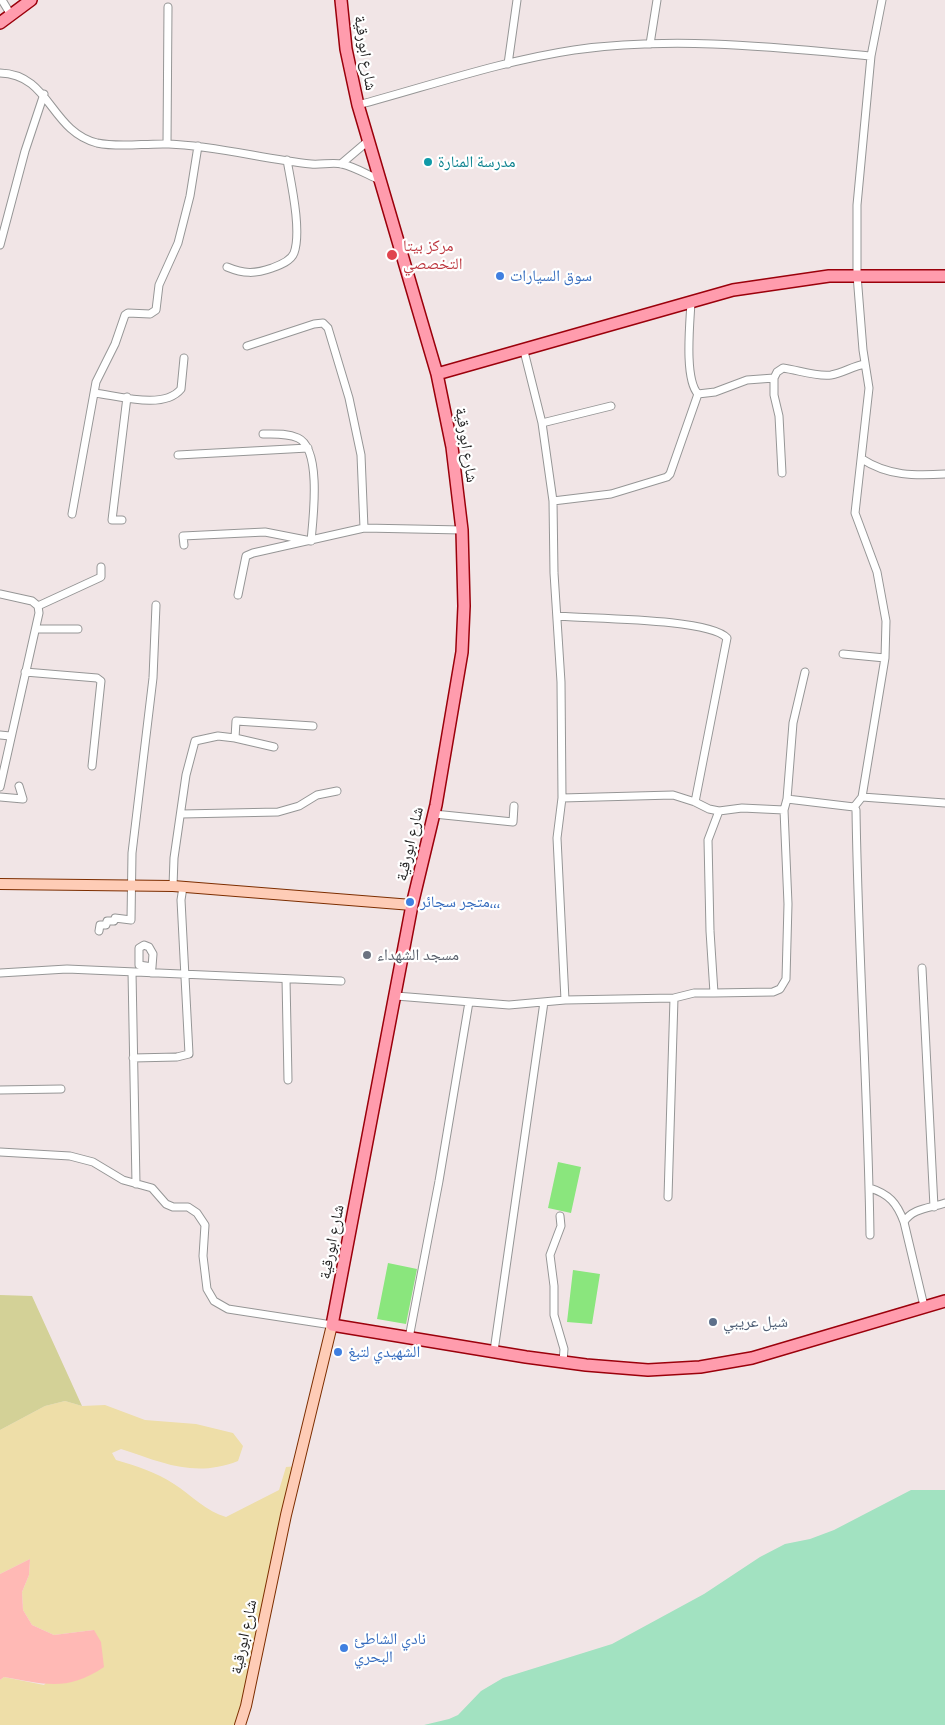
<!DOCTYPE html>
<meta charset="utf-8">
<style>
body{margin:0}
canvas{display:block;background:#f1e5e6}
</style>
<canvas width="945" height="1725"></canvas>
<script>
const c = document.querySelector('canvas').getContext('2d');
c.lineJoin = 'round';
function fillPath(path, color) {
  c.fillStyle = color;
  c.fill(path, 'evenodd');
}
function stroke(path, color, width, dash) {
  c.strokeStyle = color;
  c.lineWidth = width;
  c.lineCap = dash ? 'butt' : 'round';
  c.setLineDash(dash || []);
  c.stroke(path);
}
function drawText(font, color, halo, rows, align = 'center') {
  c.font = font + ' Cabin,"Noto Naskh Arabic",sans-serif';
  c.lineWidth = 4.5;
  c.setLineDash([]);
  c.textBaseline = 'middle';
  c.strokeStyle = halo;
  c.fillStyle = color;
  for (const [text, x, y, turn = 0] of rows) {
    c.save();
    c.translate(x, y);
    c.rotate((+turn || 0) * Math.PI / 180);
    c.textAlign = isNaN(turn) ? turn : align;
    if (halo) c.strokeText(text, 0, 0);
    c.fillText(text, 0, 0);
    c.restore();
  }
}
fillPath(new Path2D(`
 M65 1401 82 1406 105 1405 145 1420 196 1424 233 1433 243 1446 238 1461C194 1478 164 1463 121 1449L112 1453 116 1460C136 1466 156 1472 174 1484 191 1495 207 1512 226 1517L279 1490 286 1467 298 1466 240 1725H0V1680L4 1677 44 1685 94 1630 54 1635 32 1625 23 1610 22 1592 29 1575 30 1559 0 1574V1430L45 1406Z`), '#eedea8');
fillPath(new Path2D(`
 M0 1295 32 1296 82 1406 65 1401 45 1406 0 1430Z`), '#d3d197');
fillPath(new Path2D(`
 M30 1559 29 1575 22 1592 23 1610 32 1625 54 1635 94 1630 101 1642 104 1667C67 1692 45 1684 4 1677L0 1680V1574Z`), '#ffb9b5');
fillPath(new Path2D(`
 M558 1162 581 1167 571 1213 548 1208Z
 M388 1263 417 1269 406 1324 377 1319Z
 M573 1270 600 1274 592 1324 567 1322Z`), '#8ae67d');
fillPath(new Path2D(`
 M911 1490H945V1725H424L449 1719 458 1715 481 1691 503 1678 612 1644 704 1594 760 1557 785 1544 810 1539 834 1530Z`), '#a2e2c1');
const minor = new Path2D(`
 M2 0 11 15
 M650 44 657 0
 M508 64 517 0
 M0 73C50 74 50 131 97 143 121 148 144 143 169 144 217 146 264 159 311 164 321 165 332 162 342 164 355 167 368 175 380 180
 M358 105C429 86 501 61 574 50 673 36 773 47 871 56
 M167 144 168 7
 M341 164 368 141
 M0 245 25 151 44 94
 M227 267C244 274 255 274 272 268 280 265 291 261 294 253 302 231 291 183 287 160
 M691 302C690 323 684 379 698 394L715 392 747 380 774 378
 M247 346 314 324 323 323 328 328 349 398 361 455 364 528
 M524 351 542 423 553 501 554 573 561 682 562 798 557 838 565 1000
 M95 393C119 396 164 410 181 389L184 358
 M542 423 611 406
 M178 455 308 448
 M862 459C888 476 915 476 945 474
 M782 473 779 416 774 395V378L777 372 783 368C798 370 816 377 831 375 843 373 853 366 865 364
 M553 501 611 494 667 477 670 474 698 394
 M72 514 96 382 115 344 125 315 128 313 150 314 156 310 159 285 178 243 190 196 198 146
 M122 520H112L127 397
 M184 545 183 536 265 532 311 541C313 519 322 449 298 438 287 433 274 434 263 434
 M0 594 32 601 38 606 39 613 0 787
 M238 595 246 556 253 553 364 528 462 530
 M38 606 101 577V567
 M557 616C590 619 708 618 727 638L695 802
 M36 629H78
 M843 654 885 658
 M25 672 97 678 101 681 92 766
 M0 735 10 736
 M235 738 274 747
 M0 797 23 799 19 786
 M862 797 945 803
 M562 798 673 795 695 802 709 809 719 811
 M787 799 793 723 805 672
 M854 807 856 810C858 952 868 1093 870 1235
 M182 814 278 812 299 806 317 795 337 791
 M434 814 513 822 514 806
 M173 886 174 858 186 775 195 741 218 736 235 738 236 721 313 726
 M99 931 100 925H106L107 921H114L115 918 131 920 132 853 153 678 156 605
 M922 968 934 1207
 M132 972 136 1184
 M0 973 67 969 341 981
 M151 973 152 967 139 965V948L144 945 149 947 153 954 152 967
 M286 979 288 1080
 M714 993 773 992 780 989 786 979 788 904 784 810
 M396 996 509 1005 565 1000 674 998 694 993H714L710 931 708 840 719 811 742 808 784 810 787 799 854 807 862 797 885 658 886 621 877 572 855 513 869 388 863 350 857 275V205L871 56 882 0
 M133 1058 177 1057 189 1054 181 900 183 887
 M0 1090 61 1089
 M0 1152 70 1156 93 1162 123 1180 152 1188 166 1204 173 1207H188L197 1213 205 1225 203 1256 207 1289 214 1301 228 1309 332 1325
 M870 1188C889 1194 897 1203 904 1222
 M668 1197 674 998
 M560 1216 561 1226 550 1255 554 1286V1315L564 1349 563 1362
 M924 1306 904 1222C912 1208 931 1208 945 1203
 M409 1338 439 1181 469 1002
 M494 1351 544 1002`);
const secondary = new Path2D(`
 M0 884 173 886 412 905
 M240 1725 246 1706 286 1515 332 1325`);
const primary = new Path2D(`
 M341 0 346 49 358 105 437 374 452 447 462 530 464 606 462 652 436 805 412 905 332 1325 526 1357 586 1365 648 1370 700 1367 752 1358 945 1301
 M0 23 31 0
 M437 374 733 290 829 276H945`);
stroke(minor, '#969696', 9);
stroke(secondary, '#7d2e00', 12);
stroke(primary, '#9b000b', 14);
stroke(minor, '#fff', 7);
stroke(secondary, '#feccb6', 10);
stroke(primary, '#ff9cad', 11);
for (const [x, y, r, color] of [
 [428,162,5,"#0f9aa8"],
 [392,255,6,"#e0444e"],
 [500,276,5,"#3f7fe0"],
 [410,902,5,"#3f7fe0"],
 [367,955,5,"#6b7280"],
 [713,1322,5,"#5c6f8a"],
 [338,1352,5,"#3f7fe0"],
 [344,1648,5,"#3f7fe0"]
]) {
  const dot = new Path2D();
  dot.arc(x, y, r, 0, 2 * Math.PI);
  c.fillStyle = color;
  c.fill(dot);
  stroke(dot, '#fff', 2);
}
drawText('16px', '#1f1f1f', '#fff', [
 ["شارع ابورقية",365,53,81],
 ["شارع ابورقية",466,445,81],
 ["شارع ابورقية",410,844,-77],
 ["شارع ابورقية",332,1242,-79],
 ["شارع ابورقية",244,1637,-78]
]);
drawText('16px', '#0d838f', '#fff', [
 ["مدرسة المنارة",438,162]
], 'left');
drawText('16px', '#be3a42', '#fff', [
 ["مركز بيتا",403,246],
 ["التخصصي",403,264]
], 'left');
drawText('16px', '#366cbe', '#fff', [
 ["سوق السيارات",510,276],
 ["متجر سجائر،،،",420,902],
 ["الشهيدي لتبغ",348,1352],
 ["نادي الشاطئ",354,1639],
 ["البحري",354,1657]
], 'left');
drawText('16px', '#5b616d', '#fff', [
 ["مسجد الشهداء",377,955]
], 'left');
drawText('16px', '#4e5e75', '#fff', [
 ["شيل عريبي",723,1322]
], 'left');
</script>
